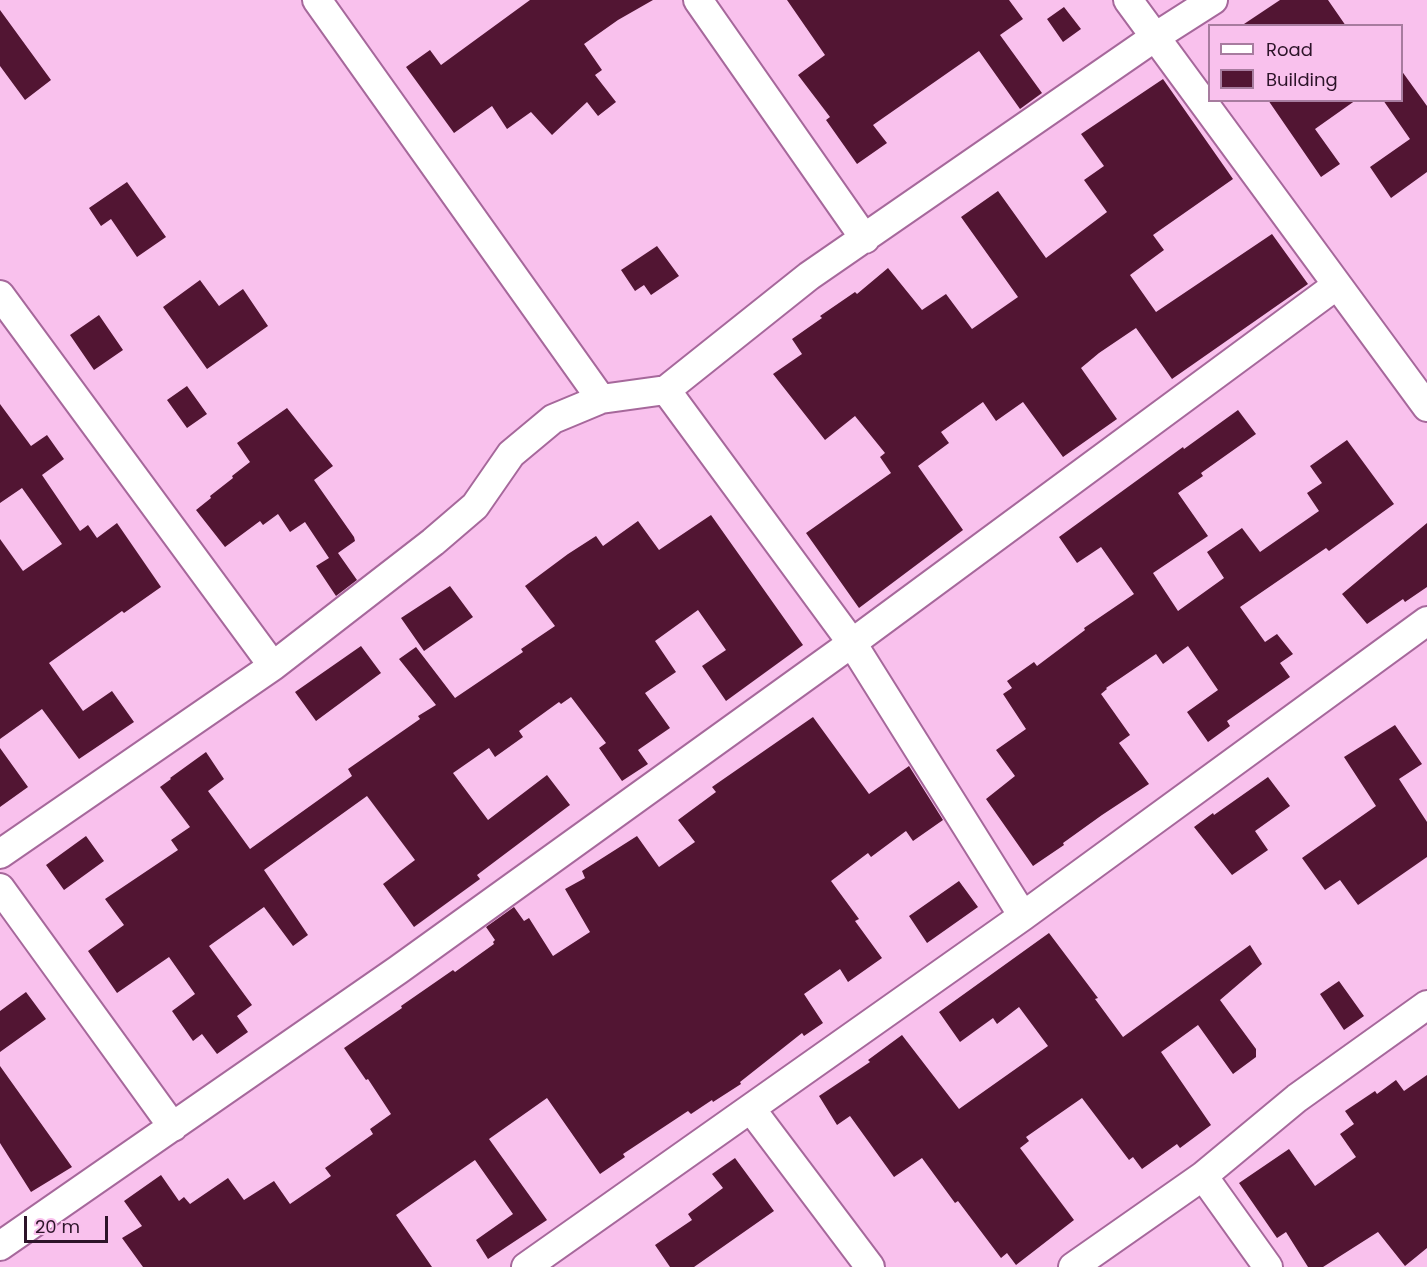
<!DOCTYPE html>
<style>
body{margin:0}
#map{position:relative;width:1427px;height:1267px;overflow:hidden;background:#f9c1ed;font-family:Poppins,sans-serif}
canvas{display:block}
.legend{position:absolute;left:1208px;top:24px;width:195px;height:78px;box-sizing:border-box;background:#f9c1ed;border:2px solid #a77c9f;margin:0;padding:8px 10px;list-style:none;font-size:18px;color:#2d1429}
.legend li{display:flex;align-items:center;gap:12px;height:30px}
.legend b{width:30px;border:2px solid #a77c9f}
.scale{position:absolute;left:24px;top:1216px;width:84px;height:27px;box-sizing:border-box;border:3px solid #2d1429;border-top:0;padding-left:8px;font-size:18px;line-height:21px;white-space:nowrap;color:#2d1429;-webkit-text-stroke:4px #f9c1ed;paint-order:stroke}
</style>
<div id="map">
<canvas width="1427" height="1267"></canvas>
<ul class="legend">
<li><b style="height:8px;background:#fff"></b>Road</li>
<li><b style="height:16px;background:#521533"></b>Building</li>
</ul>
<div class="scale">20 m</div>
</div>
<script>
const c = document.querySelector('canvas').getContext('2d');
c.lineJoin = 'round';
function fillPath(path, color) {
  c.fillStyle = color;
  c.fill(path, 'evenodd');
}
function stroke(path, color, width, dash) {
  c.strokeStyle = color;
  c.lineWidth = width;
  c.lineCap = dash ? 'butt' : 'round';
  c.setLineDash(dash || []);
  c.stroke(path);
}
fillPath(new Path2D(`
 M530 0H653L618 20 584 44 602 70 595 75 616 102 598 116 587 102 552 135 531 112 507 129 492 106 454 133 406 67 430 50 441 65Z
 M787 0H1009L1023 19 1000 35 1042 93 1020 109 979 51 873 125 887 143 857 164 826 120 830 117 798 75 825 55Z
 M1280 0H1328L1346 26H1241Z
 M1064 7 1081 29 1063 42 1047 19Z
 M0 10 51 80 25 100 0 66Z
 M1401 70 1427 106V172L1391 198 1370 167 1410 139 1383 100H1401Z
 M1163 79 1233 179 1153 235 1164 250 1130 275 1156 312 1272 234 1308 284 1172 379 1136 328 1099 353 1081 368 1117 419 1063 457 1023 402 996 421 983 402 941 432 949 443 918 466 963 530 859 608 806 533 891 473 880 457 885 453 855 416 825 440 773 374 802 354 792 339 822 318 820 316 855 292 857 294 888 268 922 310 946 294 972 329 1018 297 961 217 998 191 1046 258 1107 212 1084 180 1104 166 1081 134Z
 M1268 100H1356L1315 129 1340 164 1321 177Z
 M127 182 166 237 137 257 111 219 101 226 89 208Z
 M657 246 679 276 651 295 644 285 635 291 621 270Z
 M200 280 219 306 243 289 268 326 207 369 163 307Z
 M99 315 123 350 94 370 70 335Z
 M187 386 207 414 187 428 167 400Z
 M0 404 31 446 47 435 64 459 42 475 80 531 88 525 97 538 117 523 161 587 124 613 122 611 49 663 83 711 112 691 134 722 79 759 42 709 0 739V539L23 571 62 544 22 488 0 503Z
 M287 408 333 466 314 480 354 537 355 541 338 553 357 580 336 596 316 566 329 558 305 522 290 532 278 514 263 525 260 521 225 547 196 510 211 498 210 496 233 478 232 476 250 462 237 443Z
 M1238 410 1256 434 1201 473 1203 476 1178 493 1208 536 1153 573 1178 611 1224 578 1207 552 1242 528 1260 552 1319 511 1307 493 1322 483 1310 466 1347 440 1394 504 1329 551 1326 548 1240 607 1265 642 1277 634 1293 654 1280 663 1290 677 1227 721 1230 726 1208 742 1187 712 1218 690 1188 646 1163 664 1156 654 1106 688 1107 689 1101 694 1130 735 1119 743 1149 784 1102 815 1063 843 1064 845 1033 866 986 799 1015 776 996 750 1026 729 1003 694 1012 688 1007 681 1034 662 1037 666 1085 630 1084 628 1134 594 1101 547 1077 563 1059 537 1183 447 1184 449Z
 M711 515 803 645 726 701 702 666 726 650 698 610 655 641 676 672 645 693 670 728 638 750 648 764 622 781 599 748 606 743 571 697 561 704 559 702 519 731 523 737 495 757 489 748 453 773 488 820 547 775 570 805 477 875 480 879 414 927 383 884 415 860 367 796 264 870 308 935 293 946 264 907 209 946 252 1005 237 1016 248 1032 217 1054 202 1034 193 1041 172 1011 195 994 169 957 117 993 88 951 124 925 105 899 178 850 171 840 190 827 160 787 171 779 170 778 206 752 224 779 208 791 250 849 352 776 348 769 420 719 418 716 436 705 399 659 416 647 455 698 523 652 521 649 555 626 525 586 568 554 596 536 603 546 638 521 659 550Z
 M1427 523V587L1405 602 1403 599 1367 624 1342 594Z
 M450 586 473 617 424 651 401 618Z
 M361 646 381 673 316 721 295 692Z
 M813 717 869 794 909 766 943 820 913 841 906 831 871 857 868 853 831 881 859 919 855 921 882 958 848 982 840 969 804 994 823 1023 804 1036 802 1033 740 1082 741 1084 713 1102 712 1100 691 1114 688 1111 623 1154 625 1157 600 1174 547 1098 489 1139 547 1220 488 1259 476 1240 513 1214 475 1160 396 1215 432 1267H143L122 1238 142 1226 124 1201 161 1175 179 1201 184 1197 190 1204 228 1178 244 1200 274 1181 290 1204 331 1176 325 1168 373 1134 370 1129 391 1114 368 1079 366 1080 344 1048 402 1008 401 1006 453 970 455 972 494 944 493 942 495 940 486 927 514 907 524 921 529 918 553 956 590 932 565 889 585 878 582 871 637 836 659 867 695 842 678 820 716 792 712 787Z
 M1395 725 1422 764 1399 779 1427 822V857L1358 905 1340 880 1325 890 1302 858 1376 806 1344 757Z
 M0 748 28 787 0 807Z
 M1268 777 1290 806 1255 831 1268 850 1232 875 1194 827 1213 813 1214 815Z
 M86 836 104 861 64 890 46 865Z
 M959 881 978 907 927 943 909 916Z
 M1049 933 1098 998 1095 999 1123 1037 1250 945 1262 964 1220 1000 1256 1049V1057L1233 1074 1198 1025 1161 1052 1211 1125 1180 1148 1177 1144 1142 1169 1133 1157 1129 1160 1082 1098 1026 1137 1029 1141 1020 1148 1074 1220 1016 1265 1007 1253 1001 1258 958 1201 955 1203 922 1158 894 1177 850 1116 837 1125 819 1096 870 1062 868 1060 902 1035 959 1109 1048 1046 1019 1007 997 1024 993 1018 960 1042 939 1012Z
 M1339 981 1364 1016 1344 1030 1320 994Z
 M26 992 46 1019 0 1052V1011Z
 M0 1066 72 1167 31 1192 0 1143Z
 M1427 1075V1248L1405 1266 1378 1232 1323 1267H1308L1286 1232 1277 1238 1239 1183 1289 1149 1315 1186 1356 1157 1340 1134 1354 1124 1345 1111 1375 1091 1377 1094 1396 1080 1404 1091Z
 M735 1158 774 1211 694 1267H670L655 1245 692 1220 688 1214 723 1188 712 1174Z`), '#521533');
const minor = new Path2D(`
 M317 0 601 399
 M698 0 865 239
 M1128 0 1427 407
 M0 295 273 666
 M666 390 852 643 1023 916
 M0 854 273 666 433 542 475 506 511 454 553 419 601 399 666 390 809 276 1155 37 1213 0
 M0 888 173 1127
 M751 1109 870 1267
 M1203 1176 1268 1267
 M0 1246 398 970 852 643 1337 285
 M526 1267 1023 916 1427 621
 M1073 1267 1203 1176 1297 1098 1427 1005`);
stroke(minor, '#a6689b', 32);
stroke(minor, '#fff', 28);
</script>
